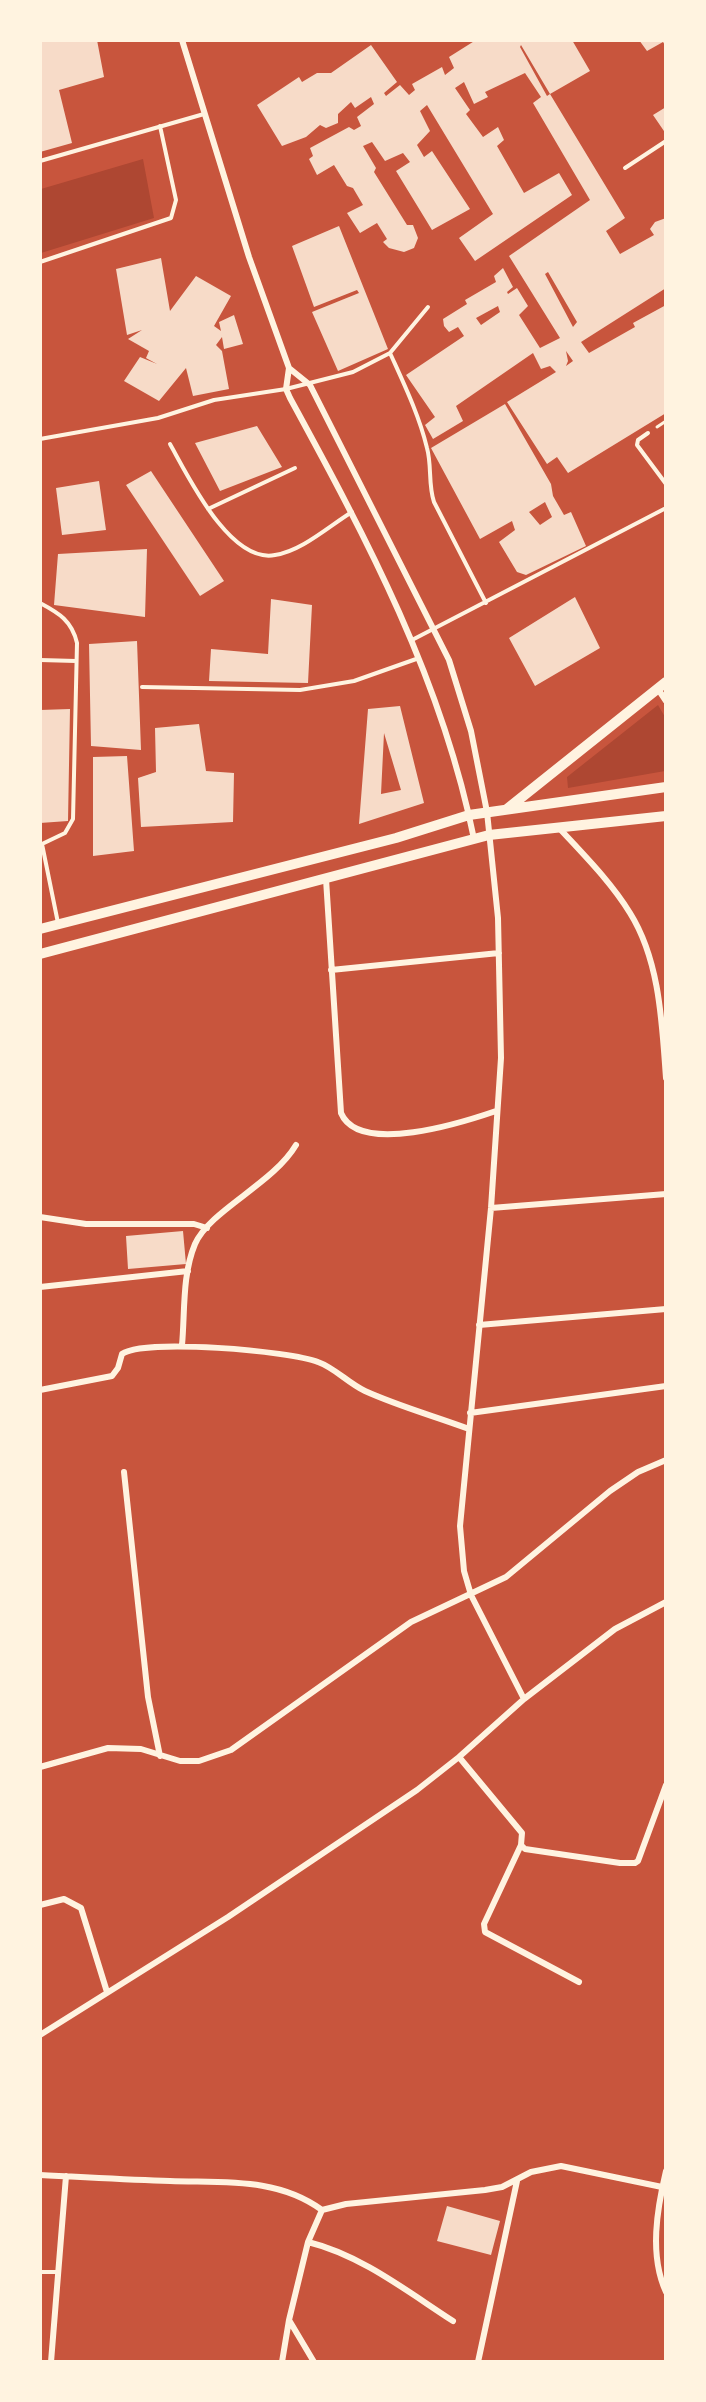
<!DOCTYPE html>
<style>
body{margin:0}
#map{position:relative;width:706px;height:2402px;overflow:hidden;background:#c8553d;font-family:Montserrat,sans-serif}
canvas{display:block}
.frame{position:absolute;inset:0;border:42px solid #fff3e0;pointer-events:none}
</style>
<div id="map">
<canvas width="706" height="2402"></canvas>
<div class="frame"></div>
</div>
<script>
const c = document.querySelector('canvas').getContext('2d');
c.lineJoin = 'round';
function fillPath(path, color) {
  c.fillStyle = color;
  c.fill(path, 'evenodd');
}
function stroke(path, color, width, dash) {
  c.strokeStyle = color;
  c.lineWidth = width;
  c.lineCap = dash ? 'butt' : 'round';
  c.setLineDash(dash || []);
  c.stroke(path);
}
fillPath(new Path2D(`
 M143 159 154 218 41 253V189Z
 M658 705 665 717V771L568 788 567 777Z`), '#ae4732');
fillPath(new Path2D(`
 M40 40H97L104 77 59 90 72 143 40 152Z
 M476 40H572L590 71 550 94 625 218 606 231 620 254 654 235 650 229 655 222 666 218V288L581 342 589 353 635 327 633 323 666 305V413L568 473 557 457 547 464 507 402 556 372 550 366 541 369 533 353 456 406 463 421 433 439 425 425 435 417 406 375 464 336 458 327 449 332 444 326 443 319 467 304 465 300 496 282 494 276 503 268 513 287 507 292 508 294 517 288 528 306 519 315 540 348 560 338 509 256 590 200 533 103 541 97 525 73 485 92 488 97 474 104 464 82 455 88 470 110 466 114 483 137 498 127 504 140 497 146 524 193 559 173 572 195 475 261 459 238 493 214 427 105 420 111 430 131 417 145 424 157 432 151 470 209 432 230 396 171 410 162 403 153 385 161 372 142 363 146 376 168 374 172 407 225H413L418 238 414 248 404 252 389 248 383 242 387 239 377 223 360 233 347 213 363 205 353 188 347 186 334 165 317 175 309 159 313 156 310 148 349 127 354 130 361 126 357 117 374 104 371 97 355 108 351 102 338 114V123L326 128 320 125 306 137 282 146 257 105 299 77 302 82 317 73H331L371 45 397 82 384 93 386 96 400 85 409 95 415 90 412 84 442 67 445 75 454 68 449 57ZM521 45 550 94 547 96 520 47ZM548 272 577 322 573 327 545 274ZM498 306 500 312 481 325 476 318ZM566 351 573 361 566 366 568 361Z
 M639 40H666V47L663 42 647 51Z
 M666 107V134L653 115Z
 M339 226 388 349 338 371 312 312 359 293 357 290 314 307 292 246Z
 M161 258 170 311 196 276 231 296 214 326 221 331 219 322 234 315 243 344 224 349 222 337 216 345 222 351 229 389 193 396 186 368 159 401 124 381 140 357 157 364 146 358 149 351 128 339 142 330 127 335 116 269Z
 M505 404 551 484 553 496 564 515 571 512 586 546 526 575 517 572 499 542 515 530 512 521 480 539 431 448ZM545 502 552 517 540 525 529 512Z
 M257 426 282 467 220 491 195 443Z
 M151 471 224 581 200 596 126 485Z
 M99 481 106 530 62 535 56 488Z
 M147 549 145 617 54 605 58 554Z
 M575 597 600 648 535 686 509 638Z
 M271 599 312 605 308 683 209 681 211 649 268 654Z
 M137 641 141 750 91 746 89 644Z
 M400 706 424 803 359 824 368 709ZM384 733 401 790 381 794Z
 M70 709 68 821 40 823V710Z
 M199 724 206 771 234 773 233 822 141 827 138 778 156 772 155 728Z
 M127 756 134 851 93 856V757Z
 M183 1231 186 1264 128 1269 126 1236Z
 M447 2206 500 2221 491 2255 437 2241Z`), '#f7dbc8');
stroke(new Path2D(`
 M657 427 666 421`), '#fff3e0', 3);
stroke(new Path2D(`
 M40 161 204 114
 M625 168 666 141
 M40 262 171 218 176 200 160 126
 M390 353C404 384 419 415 427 448 432 466 428 484 434 502L486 603
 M648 433 638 440 637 445 666 484
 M40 439 158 418 214 400 286 389 353 372 390 353 428 307
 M170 444C188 476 230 564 275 555 302 551 329 526 352 512
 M208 509 295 468
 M40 603C59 613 72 621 77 643L73 819 65 833 42 844 58 923
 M412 640 666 508
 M40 660 76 661
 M142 687 300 690 354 681 419 658
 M40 2272H58`), '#fff3e0', 4);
stroke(new Path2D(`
 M182 40 249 257 289 368 286 389 290 398C367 539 442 680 474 839
 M658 689 666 701
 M559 828C584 855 611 882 630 913 660 961 662 1024 666 1078
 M326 879 341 1113C359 1156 464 1122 496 1111
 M331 970 499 953
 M491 1208 666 1194
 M40 1217 86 1224H194L207 1228
 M40 1287 188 1271
 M479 1325 666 1309
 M182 1345C185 1313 182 1275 195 1244 210 1210 273 1184 296 1145
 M40 1390 112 1376 118 1368 122 1354C143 1338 291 1351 318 1362 335 1368 348 1383 365 1391 398 1406 434 1416 469 1429
 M470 1413 666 1386
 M124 1472 148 1697 160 1756
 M524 1699 615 1629 666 1602
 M459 1757 522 1833 521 1845 484 1924 485 1932 579 1982
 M40 1767 108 1748 141 1749 180 1761H199L231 1750 411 1622 506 1577 610 1491 638 1472 666 1460
 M521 1845 525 1849 620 1863H635L638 1861 666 1785
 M40 1905 64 1899 81 1908 107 1992
 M40 2035 228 1917 417 1790 459 1757 524 1699 471 1595 464 1571 460 1526 491 1208 501 1058 498 918 487 812 471 731 449 660 310 385 289 368
 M666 2171C657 2209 649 2255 666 2292
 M40 2175C84 2177 127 2180 170 2181 223 2183 277 2177 322 2210L308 2242 289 2320 314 2362
 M322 2210 346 2204 485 2190 502 2187 531 2172 561 2166 662 2187
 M308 2242C361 2255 408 2292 453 2321
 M51 2362 66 2176
 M282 2362 289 2320
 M478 2362 517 2181`), '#fff3e0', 6);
stroke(new Path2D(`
 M507 809 666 682
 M40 929 396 838 469 815 666 787
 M40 954 489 835 666 816`), '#fff3e0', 10);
</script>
